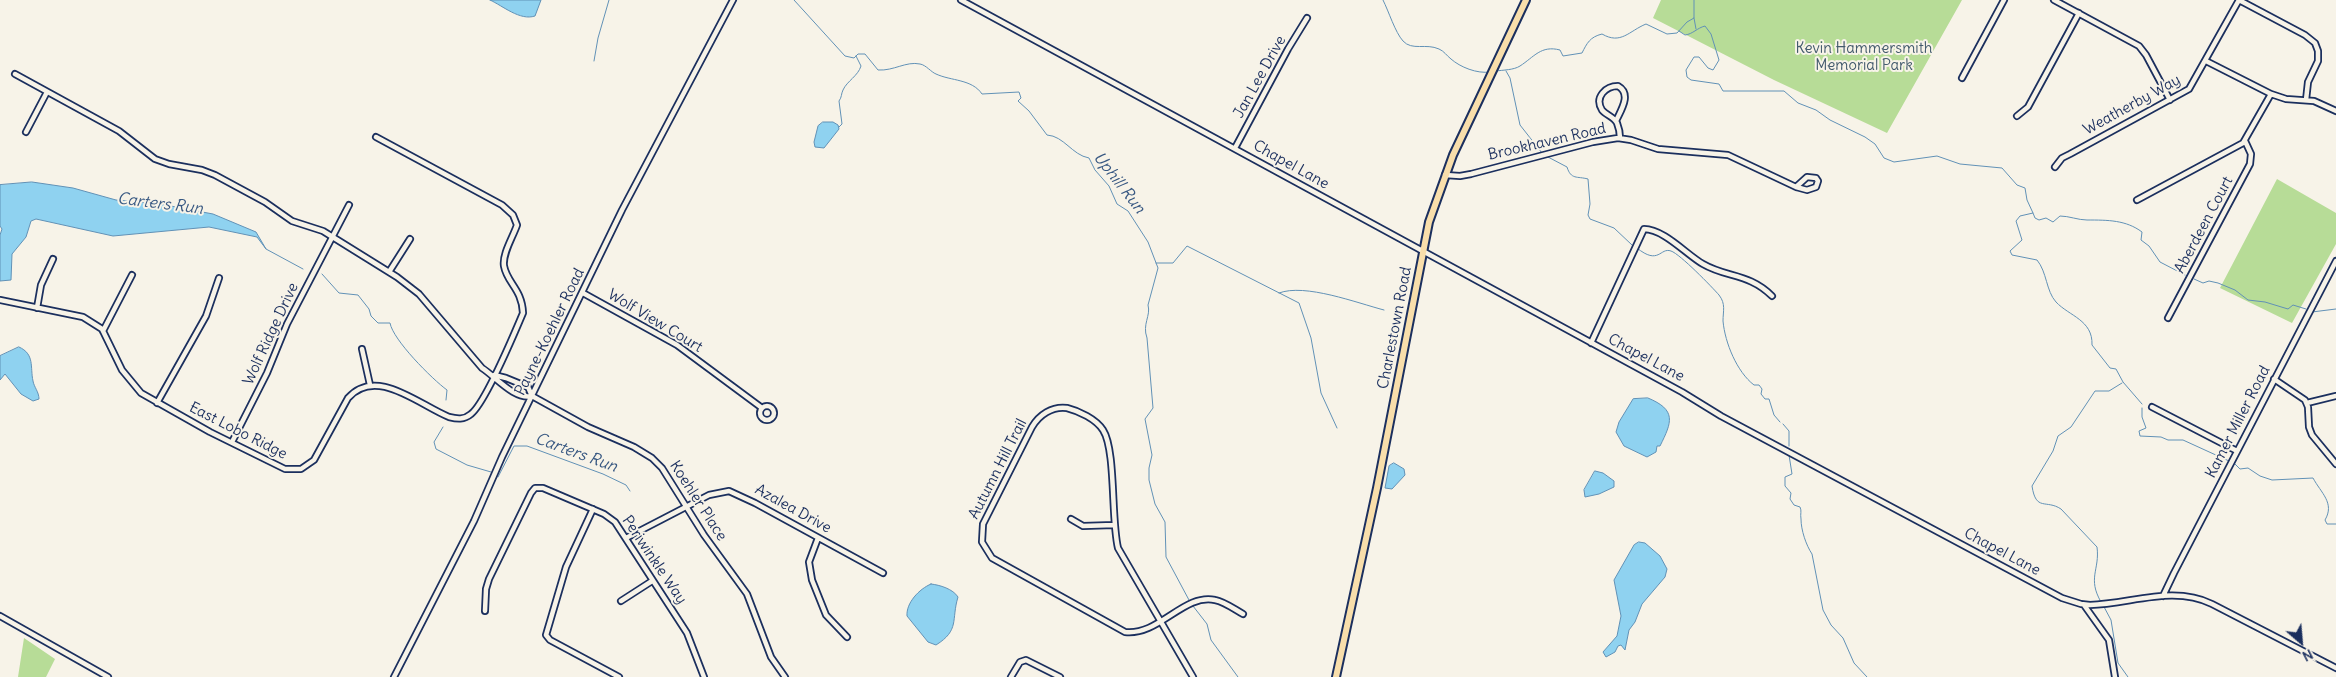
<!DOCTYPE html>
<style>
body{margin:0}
#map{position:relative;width:2336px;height:677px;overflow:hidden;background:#f7f3e8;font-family:Delius,sans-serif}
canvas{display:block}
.north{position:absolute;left:2276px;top:617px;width:50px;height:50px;-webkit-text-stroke:4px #f7f3e8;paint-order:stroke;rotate:153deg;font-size:14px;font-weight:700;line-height:20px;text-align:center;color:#1b2f5e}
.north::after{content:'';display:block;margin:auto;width:18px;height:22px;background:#1b2f5e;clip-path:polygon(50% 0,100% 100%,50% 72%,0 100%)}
</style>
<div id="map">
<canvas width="2336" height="677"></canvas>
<div class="north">N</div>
</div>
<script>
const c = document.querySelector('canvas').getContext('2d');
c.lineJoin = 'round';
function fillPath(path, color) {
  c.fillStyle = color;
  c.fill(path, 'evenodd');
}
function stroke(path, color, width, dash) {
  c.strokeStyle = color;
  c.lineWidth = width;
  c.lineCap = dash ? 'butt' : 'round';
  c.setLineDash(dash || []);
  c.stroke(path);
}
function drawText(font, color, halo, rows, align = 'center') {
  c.font = font + ' Delius,sans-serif';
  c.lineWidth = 4;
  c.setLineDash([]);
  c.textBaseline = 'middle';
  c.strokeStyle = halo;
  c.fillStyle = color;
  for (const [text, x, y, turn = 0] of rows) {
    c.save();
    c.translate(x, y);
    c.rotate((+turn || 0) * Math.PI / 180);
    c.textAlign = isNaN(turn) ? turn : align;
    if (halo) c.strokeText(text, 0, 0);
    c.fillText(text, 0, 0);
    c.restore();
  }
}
fillPath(new Path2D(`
 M1661 0H1962L1887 133 1774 80 1653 18Z
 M2277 179 2336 213V244L2292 323 2220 288Z
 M24 638 55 659 46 677H18Z`), '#b7dc97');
const water = new Path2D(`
 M490 0H541L535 16C520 21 503 6 490 0Z
 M823 122H833L838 125 839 129 824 148 815 147 814 142 818 126Z
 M32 182 73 188 116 200 160 204 213 214 256 232 266 249 257 237 209 227 113 236 36 219 31 221 26 237 12 254 11 280 0 281V235L2 229 0 226V185Z
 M19 347C35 354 30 367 33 381 34 387 39 392 39 399L33 401 21 394 5 374 0 380V356Z
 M1648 398C1677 410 1672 422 1660 446H1657L1656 452 1647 457 1624 446 1616 432 1619 422 1633 399Z
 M1394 463 1404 469 1405 475 1392 489 1385 488 1389 466Z
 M1595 471 1603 473 1614 481V487L1599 494 1585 497 1584 490Z
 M1639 542 1645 543 1660 556 1667 569 1665 577 1642 604 1635 622 1629 630 1625 650 1621 645 1618 646 1615 652 1606 657 1603 652 1617 636 1621 616 1614 580 1634 545Z
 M931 584C940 585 953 589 958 597 951 620 960 630 936 645L928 642 907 616C906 603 919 589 931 584Z`);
fillPath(water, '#8fd2f0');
stroke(water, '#6191b6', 1);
stroke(new Path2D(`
 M794 0 845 56 854 58 858 54H865L878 70C894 71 906 61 920 64 926 65 931 72 936 74 951 81 972 79 982 94L1019 92 1021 98 1018 101 1029 111 1047 135C1064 136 1072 155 1089 158L1095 170 1109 186 1117 204 1128 211 1148 242 1158 268 1148 305C1151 316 1142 324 1147 338L1153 408 1145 419 1152 455 1149 468V480L1155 504 1165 522 1166 557 1189 600
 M1383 0C1389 12 1395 32 1403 41 1412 51 1426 43 1439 49 1444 51 1447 56 1451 59 1460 67 1477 74 1490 72
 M1694 18 1696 29
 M1679 31 1685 35C1693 34 1697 28 1705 26L1711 34 1719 60 1713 70 1708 68 1699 57H1694L1686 70 1687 77 1691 80 1719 84 1723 91H1784L1798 103 1816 110 1830 120 1865 137 1875 144 1884 158 1894 162 1937 156 1960 164 2002 168 2017 185 2025 188 2027 200 2033 213 2020 216 2016 221 2022 240 2010 251 2012 255 2037 260C2047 272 2046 291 2056 302 2069 316 2093 320 2092 345L2110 368 2116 369 2123 382 2142 404
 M594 61 598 38 609 0
 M1496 71C1503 70 1514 70 1520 66 1534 57 1541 45 1560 50L1563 56 1582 53C1587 43 1590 37 1602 34 1621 45 1629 31 1646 24L1667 34 1677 33 1687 22 1694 18V0
 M1506 71 1510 78 1520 125 1542 153
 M839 127 842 124 839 101C842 97 841 94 843 90 847 81 858 76 861 66L856 56
 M1548 157 1567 167C1571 180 1577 176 1588 179L1590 204 1588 215 1590 219 1614 228 1632 245
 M2033 213 2035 218 2039 220 2046 218 2053 222 2060 216C2069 216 2078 220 2087 220 2108 220 2126 220 2142 232L2141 240 2149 246 2160 262 2185 275
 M1637 248C1659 266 1660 247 1671 251 1680 254 1712 287 1719 295 1726 304 1723 311 1723 321 1725 343 1737 372 1754 385H1759L1762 389 1761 394 1765 399H1769L1774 415 1780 422
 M266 249 303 269
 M1156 263H1173L1187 246 1299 303 1311 338 1321 393 1337 428
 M322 274 339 293 358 295 369 309 371 316 378 323H390C393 340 432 379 447 390L446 400
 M2194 279 2203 283 2209 281 2218 283 2235 290 2248 300 2265 302 2288 309 2293 305 2306 309
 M1279 293C1305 283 1357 303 1384 310
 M2312 312 2336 309
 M2142 408V417L2146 428 2139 431 2140 436 2161 437 2168 440H2183L2229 461
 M1783 424 1789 431V446
 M443 427 434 442 436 449 467 465 491 472
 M1789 455 1792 474 1785 477V486L1791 493 1790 499 1794 505 1800 507C1802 511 1800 514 1801 519 1801 530 1806 545 1812 554L1823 610 1831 625 1843 638 1854 663 1867 677
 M2234 463 2240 469 2248 468 2260 476 2272 480 2313 478C2321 493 2335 503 2325 520L2327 524H2336
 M498 477 514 446H527L603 474 626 485 630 491
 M2101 602C2087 578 2100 570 2097 547L2061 509C2046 499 2036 512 2032 486L2053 451 2058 436 2071 427 2095 391H2109L2122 383
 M2103 605 2111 620 2118 663 2128 677
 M1193 606 1207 624 1211 640 1238 677`), '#6191b6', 1);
const street = new Path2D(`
 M961 0 1682 392 1721 416 2062 598 2081 604 2090 605C2131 604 2173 585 2212 604L2336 668
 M2054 0 2139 46 2146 55 2170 100
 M2206 61 2271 94 2286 99 2314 101 2336 111
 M15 74 119 131 155 159 169 164 202 170 215 175 265 202 292 221 323 231 397 277 419 294 482 368C496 377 514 400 532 396
 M1962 78 2004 0
 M2017 116 2028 107 2079 13
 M1616 121C1621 110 1632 94 1618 86 1606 86 1594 97 1602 110 1606 115 1614 117 1617 123 1619 128 1620 133 1620 138
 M26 132 47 92
 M1235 148 1288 49 1307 18
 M2055 167 2062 158 2070 154 2189 89 2239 0 2305 35 2315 43 2318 51V61L2308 82 2306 100
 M1445 175 1460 176 1471 174 1593 142 1618 138 1631 140 1658 149 1728 155 1796 187
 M1807 177 1816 178 1818 181 1816 187 1807 190 1796 187Z
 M2137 200 2243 143 2271 94
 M389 272 410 239
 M583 293 677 345 762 408
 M0 300 83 317 102 329 122 370 141 393 210 432 285 469H301L314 460 348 398C376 366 419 405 449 417 457 419 464 420 471 414 485 403 515 332 523 313 522 289 507 283 504 266 502 254 513 237 517 225L513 215 502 205 376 137
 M37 308 41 285 53 259
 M2168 318 2250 164 2251 154 2245 141
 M103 331 132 275
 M1591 343 1644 229C1664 229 1687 255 1703 264 1727 278 1749 273 1772 296
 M362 349 370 385
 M494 375 506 378 528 387 532 396
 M2274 379 2305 400 2308 407 2309 427 2312 435 2336 464
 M532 396 588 427 634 447 652 458 662 468 704 535 747 594 771 657 785 677
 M157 403 206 316 219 278
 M2307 403 2336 396
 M760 413a7 7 0 1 1 14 0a7 7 0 1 1-14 0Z
 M2152 407 2237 451
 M232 442 267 373 287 324 349 205
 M593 509 566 567 546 635 550 640 619 677
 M1071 519 1083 526 1114 525
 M626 538 709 495 729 491 755 503 883 573
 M818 538 809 562 812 580 826 615 847 637
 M2163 596 2174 573 2336 261
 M621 601 652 581
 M2084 605 2109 640 2115 677
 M485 611 486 589 489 579 531 493 535 488H543L604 514 615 522 687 633 704 677
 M0 616 108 677
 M394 677 474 521 502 457 622 210 733 0
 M1011 677 1020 662 1026 660 1060 677
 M1193 677 1118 548C1111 520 1116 450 1103 430 1096 419 1079 411 1067 408 1052 406 1039 415 1032 427L983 524 982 542 992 558 1125 632C1159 636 1184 593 1215 600 1225 602 1234 609 1243 614`);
const primary = new Path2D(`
 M1336 677 1377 488 1429 222 1453 155 1526 0`);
stroke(street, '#1b2f5e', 8);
stroke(primary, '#1b2f5e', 10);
stroke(street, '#f7f3e8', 4.5);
stroke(primary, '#f8deab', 6);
drawText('15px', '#425a6c', '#f7f3e8', [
 ["Kevin Hammersmith",1864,49],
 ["Memorial Park",1864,66]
]);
drawText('15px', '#1b2f5e', '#f7f3e8', [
 ["Jan Lee Drive",1260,77,-61],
 ["Weatherby Way",2132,105,-29],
 ["Brookhaven Road",1547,142,-13],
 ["Chapel Lane",1291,165,29],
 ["Aberdeen Court",2204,225,-62],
 ["Wolf View Court",655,321,31],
 ["Charlestown Road",1395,328,-79],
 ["Payne-Koehler Road",550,332,-64],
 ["Wolf Ridge Drive",271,334,-65],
 ["Chapel Lane",1646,358,28],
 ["Kamer Miller Road",2238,422,-63],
 ["East Lobo Ridge",238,431,27],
 ["Autumn Hill Trail",998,469,-63],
 ["Koehler Place",698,501,57],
 ["Azalea Drive",793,509,29],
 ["Chapel Lane",2002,552,28],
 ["Periwinkle Way",654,560,56]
]);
drawText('italic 16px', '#385882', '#f7f3e8', [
 ["Uphill Run",1119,183,52],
 ["Carters Run",160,204,7],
 ["Carters Run",576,453,20]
]);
</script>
